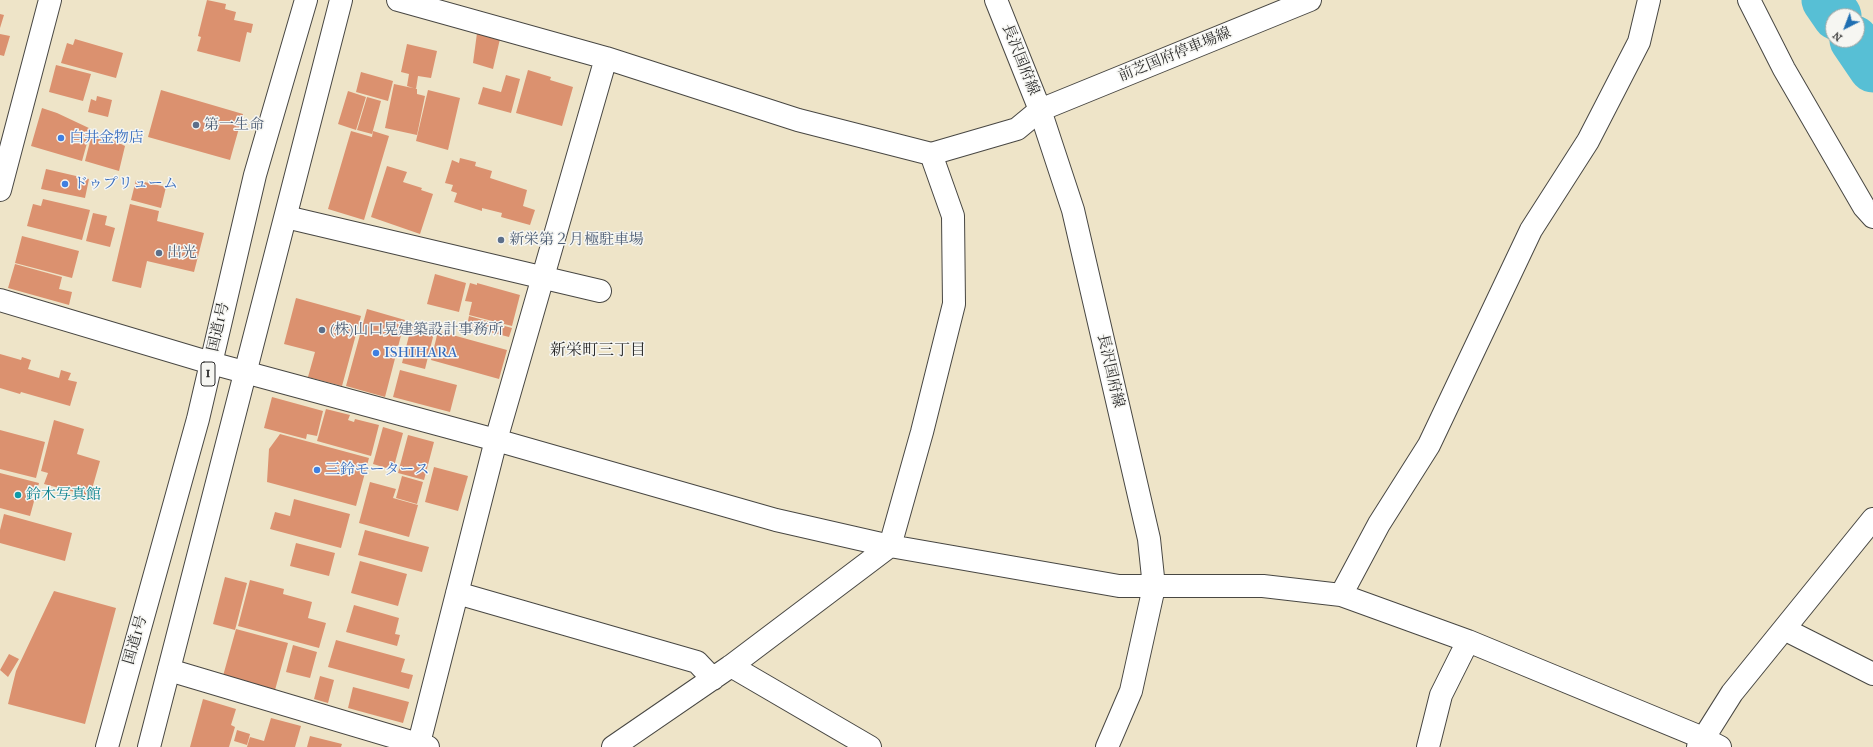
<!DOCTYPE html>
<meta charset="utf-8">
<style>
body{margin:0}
#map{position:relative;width:1873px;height:747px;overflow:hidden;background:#eee4c8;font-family:"IM FELL French Canon",serif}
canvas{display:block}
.north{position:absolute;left:1825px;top:8px;width:40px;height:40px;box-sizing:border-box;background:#f6f6f2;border:1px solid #a5a5a2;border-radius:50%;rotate:222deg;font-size:11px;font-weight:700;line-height:16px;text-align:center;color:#2b2b2b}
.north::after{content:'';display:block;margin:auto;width:14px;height:18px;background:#1f6fb2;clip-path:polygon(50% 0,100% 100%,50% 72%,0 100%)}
</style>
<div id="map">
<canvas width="1873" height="747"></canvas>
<div class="north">N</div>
</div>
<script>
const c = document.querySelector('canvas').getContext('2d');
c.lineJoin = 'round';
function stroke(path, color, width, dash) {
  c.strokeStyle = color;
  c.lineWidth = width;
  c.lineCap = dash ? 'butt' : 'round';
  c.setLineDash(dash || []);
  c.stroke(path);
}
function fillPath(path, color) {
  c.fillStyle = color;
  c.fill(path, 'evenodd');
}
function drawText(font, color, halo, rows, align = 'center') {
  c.font = font + ' "IM FELL French Canon","Noto Serif JP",serif';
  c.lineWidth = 3;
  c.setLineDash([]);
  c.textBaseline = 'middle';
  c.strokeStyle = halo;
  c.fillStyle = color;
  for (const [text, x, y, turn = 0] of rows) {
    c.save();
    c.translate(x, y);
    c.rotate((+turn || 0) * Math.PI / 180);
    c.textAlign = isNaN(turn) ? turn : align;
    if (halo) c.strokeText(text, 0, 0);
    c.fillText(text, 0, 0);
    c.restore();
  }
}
stroke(new Path2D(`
 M1826 0 1837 16
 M1854 40 1873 68`), '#57bfd5', 49);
fillPath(new Path2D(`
 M207 0 226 4 225 9 236 12 234 20 253 24 251 33 247 32 240 62 197 51 201 37 198 36Z
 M0 14 4 15 0 28Z
 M477 33 500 39 493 69 473 63Z
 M0 34 10 36 4 56 0 55Z
 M75 39 123 53 116 78 61 63 67 43 73 45Z
 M407 44 437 51 431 78 418 76 416 89 407 86 409 74 401 72Z
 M56 65 91 74 83 101 49 92Z
 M528 70 551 77 550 80 573 87 562 126 516 113Z
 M361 72 393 81 388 101 356 92Z
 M506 75 520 79 511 113 478 104 483 87 501 92Z
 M394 84 417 89V94L425 96 417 135 385 128Z
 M161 90 243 114 230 160 148 137Z
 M428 90 460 98 448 150 416 141Z
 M348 91 366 97 356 130 338 124Z
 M97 96 112 100 108 117 88 112 91 99 96 101Z
 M367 97 381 101 372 134 357 130Z
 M42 108 57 113 91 129 82 161 31 146Z
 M93 130 125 146 119 171 85 161Z
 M351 131 372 137 373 131 389 136 364 220 328 209Z
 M460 158 476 162 475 166 492 171 490 178 527 190 523 206 535 210 530 225 501 217 502 213 482 208V211L454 202 457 193 451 191 453 185 445 183 452 160 459 163Z
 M387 166 407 172 403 182 422 188 421 190 433 194 420 234 371 217Z
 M46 169 89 179 85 198 41 189Z
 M136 180 166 187 161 208 131 200Z
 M43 199 90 210 82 240 27 226 33 204 41 206Z
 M130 204 159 211 157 221 204 233 194 272 147 261 141 288 112 281Z
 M93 213 107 216 105 225 115 228 110 247 86 241Z
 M22 236 79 251 72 278 15 263Z
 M15 264 62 277 59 289 72 292 69 305 8 288Z
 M435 274 466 283 459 312 427 304Z
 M470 283 477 285V283L520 295 512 326 469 315 472 302 465 301Z
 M296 298 361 316 342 386 308 377 315 352 284 344Z
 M367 309 405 320 385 397 346 386Z
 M469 316 512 328 509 337 467 326Z
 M412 324 435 329 425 369 402 363Z
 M438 331 507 350 499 379 431 360Z
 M0 354 21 360 22 357 31 360 28 369 59 378 61 370 71 373 68 380 77 382 70 406 21 392 20 394 0 388Z
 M400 370 457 385 450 412 393 397Z
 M272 397 323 411 317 436 307 434 306 439 264 428Z
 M326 409 350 415 348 420 354 422 355 419 379 425 371 456 317 441Z
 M54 420 84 429 77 454 100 461 90 496 44 484 48 473 41 471Z
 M383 427 403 433 393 470 373 464Z
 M0 430 45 442 36 478 0 469Z
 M280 434 369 458 356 506 267 482 269 449Z
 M408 435 434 442 424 480 398 473Z
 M434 467 468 476 458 511 425 502Z
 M0 473 39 483 30 516 0 508Z
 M402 476 423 482 417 504 396 498Z
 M370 482 396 489 393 498 418 505 409 537 359 523Z
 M294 499 350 514 341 548 270 529 275 512 290 516Z
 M4 514 72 533 65 561 0 543V530Z
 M365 530 429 547 422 572 358 555Z
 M296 543 335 553 329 576 290 566Z
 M360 561 407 574 398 606 351 593Z
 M225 577 247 583 235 630 213 624Z
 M250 580 284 589 283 594 312 602 308 618 326 623 319 648 238 626Z
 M54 591 116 608 85 724 8 704 16 671Z
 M354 605 399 618 395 634 400 635 397 646 346 632Z
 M236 629 288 643 275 690 223 676Z
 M336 640 405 659 401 672 413 675 409 689 328 667Z
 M293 645 317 652 310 678 286 672Z
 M9 654 19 659 8 677 0 670Z
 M320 676 334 680 328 703 314 699Z
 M353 687 409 702 403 723 348 708Z
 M203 699 236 709 231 725 235 727 229 747H190Z
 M271 718 301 726 295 747H247L250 737 264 741Z
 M237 730 250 734 247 745 234 741Z
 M310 736 342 744 341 747H307Z`), '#db916f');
const minor = new Path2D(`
 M398 0 606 58 798 120 931 154 1017 129 1040 110
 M1749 0 1784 69 1864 207 1873 217
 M0 190 50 0
 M286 217 600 291
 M0 300 211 363 496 440 776 520 890 546 1119 586H1263L1341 595 1468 641 1703 738 1720 747
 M457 593 697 662 713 679
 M1341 595 1379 524 1429 445 1531 230 1588 141 1639 42 1649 0
 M1784 629 1873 674
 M731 666 870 747
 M169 670 428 747
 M418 747 496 440 606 58
 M613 747 731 666 890 546 922 432 954 304 953 216 931 154
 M1428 747 1441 695 1468 641
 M1698 747 1732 693 1873 519`);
const secondary = new Path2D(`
 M996 0 1040 110 1073 210 1149 539 1154 587 1131 691 1107 747
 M1040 110 1310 0`);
const trunk = new Path2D(`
 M107 747 198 419 255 175 306 0
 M149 747 341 0`);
stroke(minor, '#484743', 24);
stroke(secondary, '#484743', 24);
stroke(trunk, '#484743', 24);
stroke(minor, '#fff', 22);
stroke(secondary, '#fff', 22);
stroke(trunk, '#fff', 22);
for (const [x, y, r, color] of [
 [196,125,4,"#5c6f8a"],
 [61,138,4,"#3f7fe0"],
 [65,184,4,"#3f7fe0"],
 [501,240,4,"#5c6f8a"],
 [159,253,4,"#5c6f8a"],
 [322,330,4,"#5c6f8a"],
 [376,353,4,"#3f7fe0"],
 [317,470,4,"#3f7fe0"],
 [18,495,4,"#0f9aa8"]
]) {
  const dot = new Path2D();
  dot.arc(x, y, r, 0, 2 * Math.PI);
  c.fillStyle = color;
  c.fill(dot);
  stroke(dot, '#f6f6f2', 1.5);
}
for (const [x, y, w] of [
 [208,374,14]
]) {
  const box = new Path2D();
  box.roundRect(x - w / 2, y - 12, w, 24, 3);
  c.fillStyle = '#f6f6f2';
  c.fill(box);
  stroke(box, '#2b2b2b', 1);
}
drawText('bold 14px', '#2b2b2b', null, [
 ["1",208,374]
]);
drawText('15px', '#2b2b2b', '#f6f6f2', [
 ["前芝国府停車場線",1175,55,-22],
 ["長沢国府線",1020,60,68],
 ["国道1号",219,327,-77],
 ["長沢国府線",1110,371,77],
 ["国道1号",136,640,-74]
]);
drawText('15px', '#4e5e75', '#f6f6f2', [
 ["第一生命",204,125],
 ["新栄第２月極駐車場",509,240],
 ["出光",167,253],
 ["(株)山口晃建築設計事務所",330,330]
], 'left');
drawText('15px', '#366cbe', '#f6f6f2', [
 ["白井金物店",69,138],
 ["ドゥプリューム",73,184],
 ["ISHIHARA",384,353],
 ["三鈴モータース",325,470]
], 'left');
drawText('15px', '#0d838f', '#f6f6f2', [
 ["鈴木写真館",26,495]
], 'left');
drawText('16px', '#2b2b2b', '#f6f6f2', [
 ["新栄町三丁目",598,351]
]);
</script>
